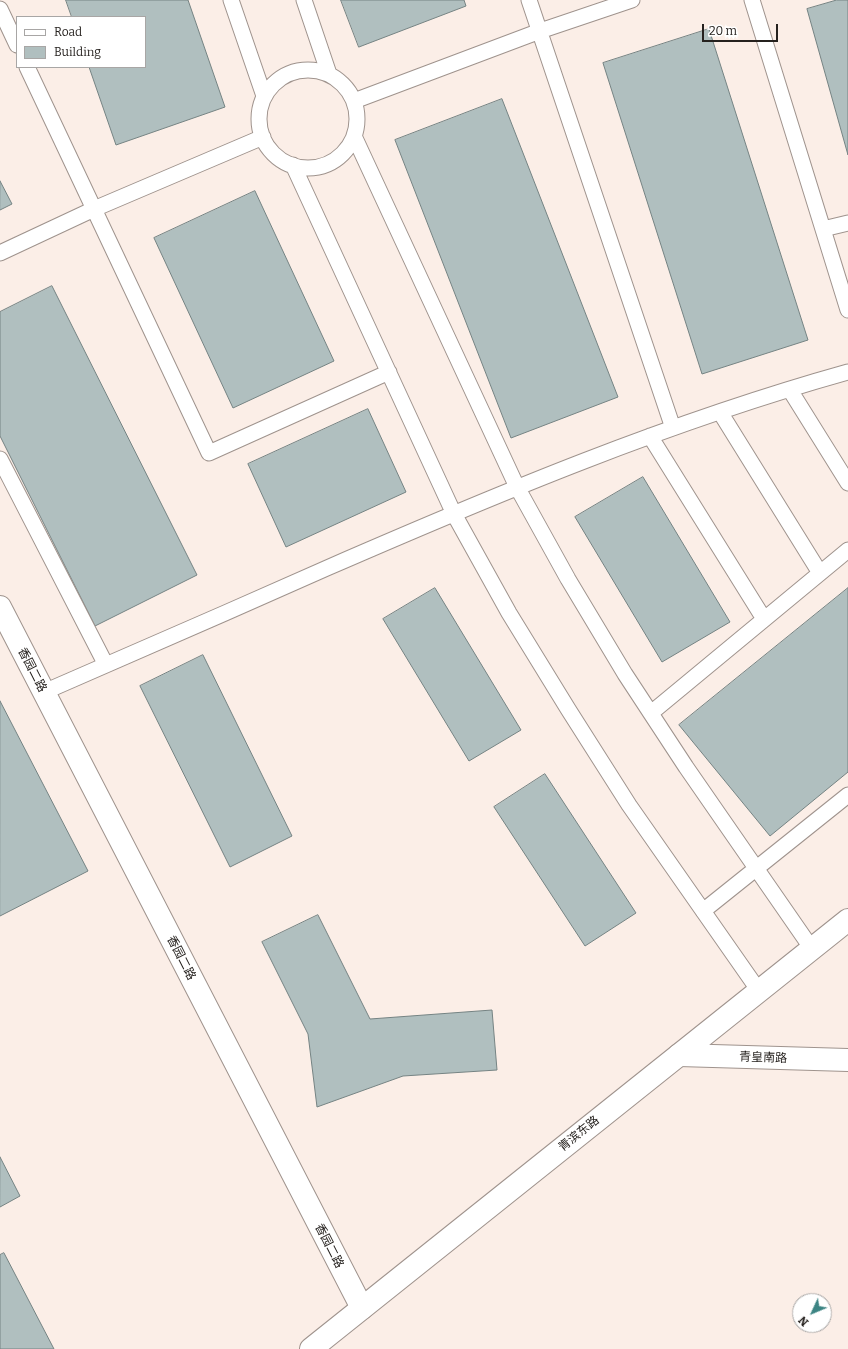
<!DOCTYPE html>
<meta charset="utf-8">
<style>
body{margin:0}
#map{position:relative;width:848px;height:1349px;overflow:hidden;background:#fbeee7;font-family:Bitter,serif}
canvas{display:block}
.legend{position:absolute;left:16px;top:16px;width:130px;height:52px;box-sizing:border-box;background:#fff;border:1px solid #a8a6a5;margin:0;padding:5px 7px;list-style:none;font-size:12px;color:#25211e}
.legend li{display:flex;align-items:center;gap:8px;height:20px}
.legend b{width:20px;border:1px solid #a8a6a5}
.north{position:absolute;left:792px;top:1293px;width:40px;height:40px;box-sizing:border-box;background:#fff;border:1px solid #a8a6a5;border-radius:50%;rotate:226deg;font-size:11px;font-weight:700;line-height:16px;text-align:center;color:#25211e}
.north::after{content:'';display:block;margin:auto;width:14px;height:18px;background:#3c8483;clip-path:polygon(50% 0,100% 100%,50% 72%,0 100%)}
.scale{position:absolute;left:702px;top:24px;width:76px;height:18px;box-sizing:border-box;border:2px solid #25211e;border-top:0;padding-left:5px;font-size:12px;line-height:14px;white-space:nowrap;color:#25211e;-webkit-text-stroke:3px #fff;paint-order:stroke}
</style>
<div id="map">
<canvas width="848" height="1349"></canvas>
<ul class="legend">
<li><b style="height:5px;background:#fff"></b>Road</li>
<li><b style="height:11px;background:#b0bfbf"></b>Building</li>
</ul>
<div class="north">N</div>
<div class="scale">20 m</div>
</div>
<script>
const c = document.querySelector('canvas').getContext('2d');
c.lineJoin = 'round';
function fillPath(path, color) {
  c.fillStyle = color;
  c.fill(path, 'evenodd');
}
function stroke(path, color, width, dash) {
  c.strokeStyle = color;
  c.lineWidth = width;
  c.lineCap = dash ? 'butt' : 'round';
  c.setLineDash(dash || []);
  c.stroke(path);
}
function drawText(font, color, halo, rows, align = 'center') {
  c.font = font + ' Bitter,"Noto Sans SC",serif';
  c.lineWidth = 3.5;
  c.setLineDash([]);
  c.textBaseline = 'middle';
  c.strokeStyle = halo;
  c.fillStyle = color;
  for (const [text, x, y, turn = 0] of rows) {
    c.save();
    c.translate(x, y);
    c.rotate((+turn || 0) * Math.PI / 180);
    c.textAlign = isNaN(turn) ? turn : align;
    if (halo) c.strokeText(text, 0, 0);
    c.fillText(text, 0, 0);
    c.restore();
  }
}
const building = new Path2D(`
 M66 0H188L225 107 116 145 89 67H145V17H72Z
 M341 0H464L466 6 359 47Z
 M837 0H848V155L807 9Z
 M709 29 808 340 702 374 603 63Z
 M502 99 618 397 511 438 395 140Z
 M0 181 12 204 0 210Z
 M255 191 334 361 233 408 154 238Z
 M52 286 197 575 95 626 0 436V312Z
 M368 409 406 492 286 547 248 464Z
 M643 477 730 622 662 662 575 517Z
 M435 588 521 730 469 761 383 619Z
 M848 588V772L770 836 679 725Z
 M203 655 292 836 230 867 140 686Z
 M0 701 88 871 0 916Z
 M545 774 636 913 585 946 494 807Z
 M318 915 370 1019 492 1010 497 1070 403 1076 317 1107 308 1034 262 942Z
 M0 1157 20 1196 0 1207Z
 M4 1253 54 1349H0V1255Z`);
fillPath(building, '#b0bfbf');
stroke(building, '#758383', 1);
const lane = new Path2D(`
 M231 0 264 96
 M304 0 329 74
 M529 0 673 428
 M752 0 848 310
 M0 9 17 45
 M27 67 209 453 389 372
 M259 119a49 49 0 1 1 98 0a49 49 0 1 1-98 0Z
 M354 101 540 31 632 0
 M354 136 517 487 568 579 625 674 686 767 812 949
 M293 165 454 514 509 613 568 709 629 805 759 991
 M823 229 848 223
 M0 253 94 209 263 137
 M790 390 848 483
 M720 412 820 573
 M650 436 764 619
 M0 459 106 665
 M44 692C138 651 233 610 327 568 497 494 669 422 848 372
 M651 713 848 550
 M703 911 848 795`);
const street = new Path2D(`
 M0 607 362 1308
 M679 1055 848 1060`);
const secondary = new Path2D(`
 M311 1349 848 920`);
stroke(lane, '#9f938d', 17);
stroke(street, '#9f938d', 24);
stroke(secondary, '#9f938d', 24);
stroke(lane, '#fff', 15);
stroke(street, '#fff', 22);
stroke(secondary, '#fff', 22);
drawText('12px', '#25211e', '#fff', [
 ["香园二路",32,670,63],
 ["香园二路",181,958,63],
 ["青皇南路",763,1058,2],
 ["青滨东路",579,1134,-39],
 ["香园二路",329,1246,63]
]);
</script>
